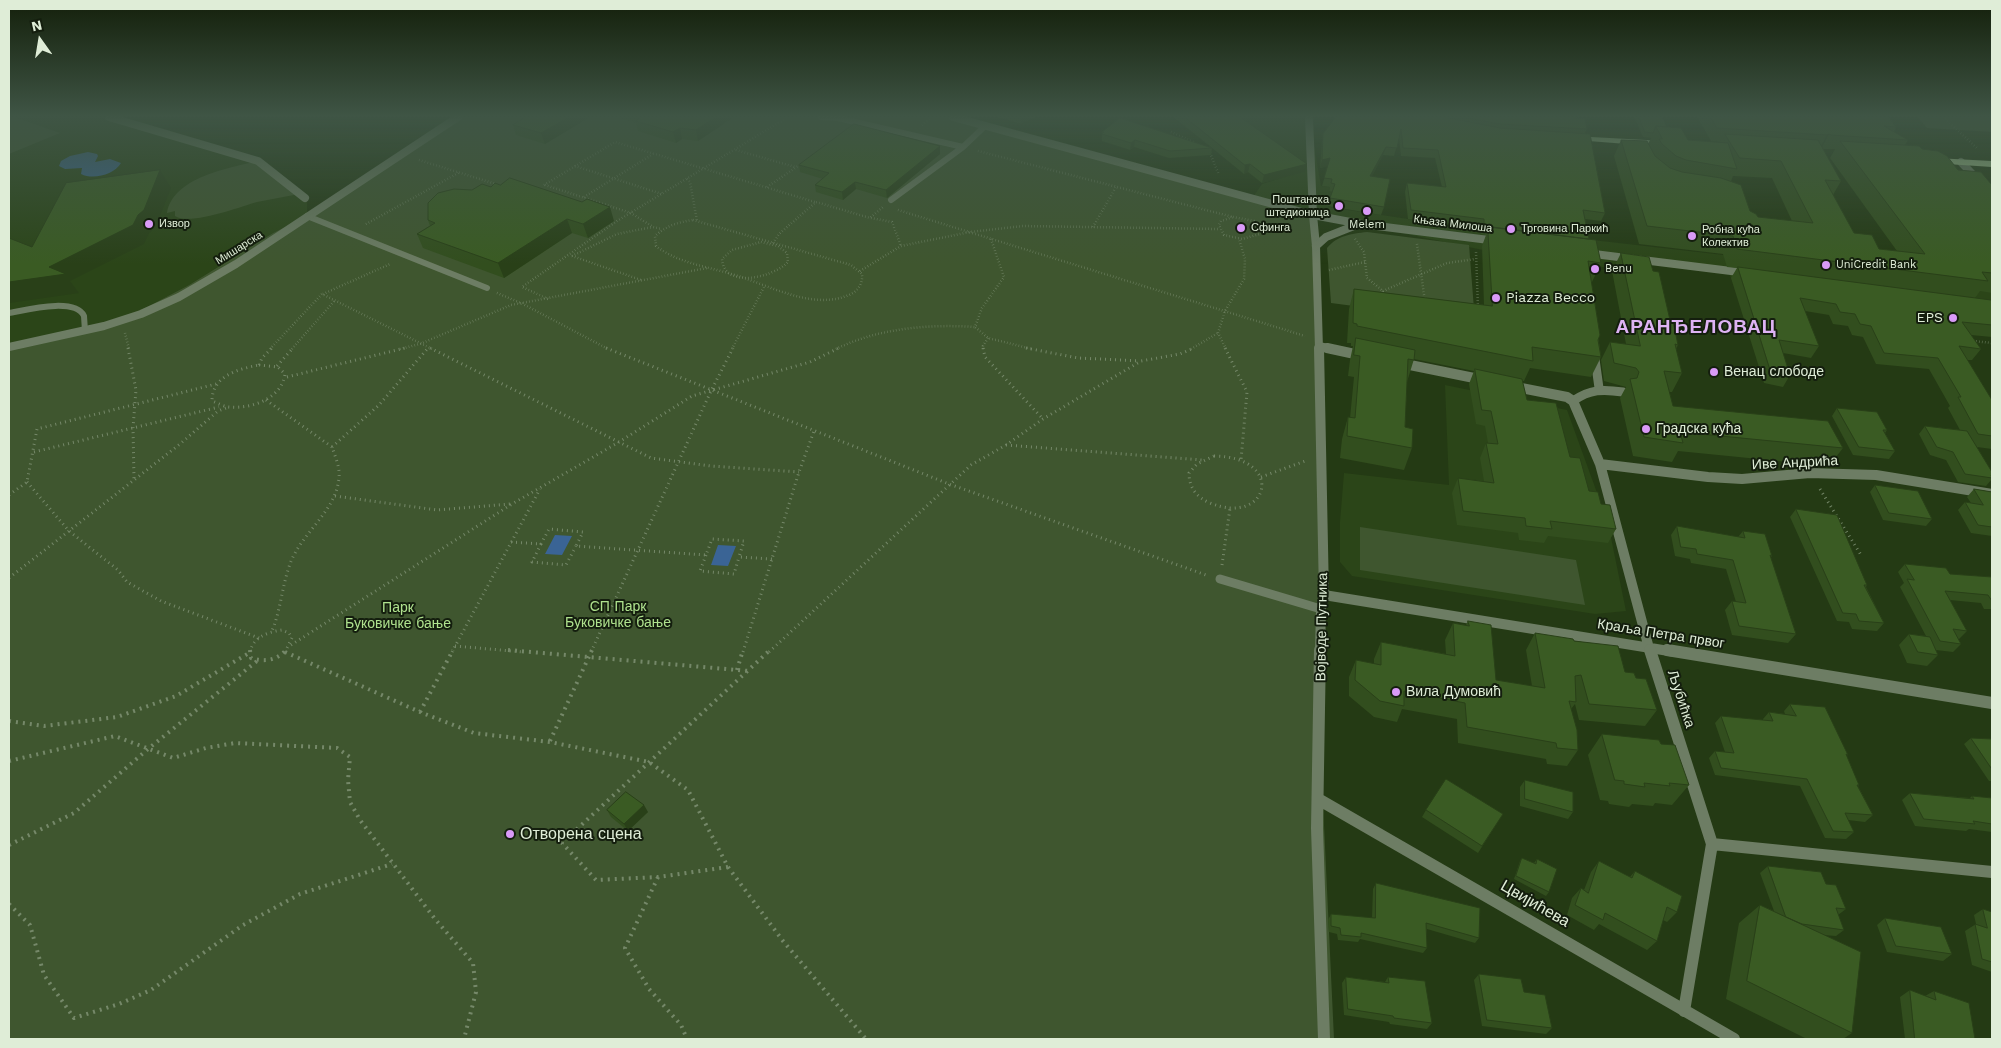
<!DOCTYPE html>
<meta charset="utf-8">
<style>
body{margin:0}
#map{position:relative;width:2001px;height:1048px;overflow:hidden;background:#243a14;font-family:"Work Sans",sans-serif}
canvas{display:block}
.frame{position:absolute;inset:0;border:10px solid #dfedd7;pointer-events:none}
.north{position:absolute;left:15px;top:15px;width:50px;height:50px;-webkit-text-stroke:4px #141e0e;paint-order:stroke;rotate:347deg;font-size:14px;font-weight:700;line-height:20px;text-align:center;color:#dfedd7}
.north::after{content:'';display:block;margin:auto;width:18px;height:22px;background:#dfedd7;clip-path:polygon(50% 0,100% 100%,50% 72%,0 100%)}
</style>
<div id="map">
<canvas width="2001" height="1048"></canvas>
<div class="frame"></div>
<div class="north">N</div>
</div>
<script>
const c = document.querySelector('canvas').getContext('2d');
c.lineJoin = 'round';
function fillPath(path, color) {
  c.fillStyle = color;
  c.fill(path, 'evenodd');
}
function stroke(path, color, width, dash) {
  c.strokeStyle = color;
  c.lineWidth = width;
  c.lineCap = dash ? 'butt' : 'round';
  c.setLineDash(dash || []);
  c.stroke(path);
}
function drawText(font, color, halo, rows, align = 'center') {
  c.font = font + ' "Work Sans",sans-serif';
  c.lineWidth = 4;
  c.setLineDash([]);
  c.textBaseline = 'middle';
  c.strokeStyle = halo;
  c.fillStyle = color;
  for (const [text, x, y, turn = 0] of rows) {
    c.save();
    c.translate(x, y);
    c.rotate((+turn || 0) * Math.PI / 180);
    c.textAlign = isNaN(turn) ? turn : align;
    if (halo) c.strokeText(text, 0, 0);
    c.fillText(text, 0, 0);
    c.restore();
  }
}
fillPath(new Path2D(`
 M9 117H109L258 161 307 198V216L273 233 189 285 122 320 9 347Z
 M1233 117H1313L1314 146 1321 186 1330 187 1329 191 1332 192 1328 207 1408 219 1873 272 1992 282V325L1734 285 1728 271 1643 260 1645 273 1483 250 1326 217 1253 197 1262 184 1288 176Z
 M1445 385 1567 410 1608 523 1626 611 1595 614 1352 576 1340 562V522L1344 473 1449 485Z`), '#2b4518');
fillPath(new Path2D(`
 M9 117H14L60 133 9 154Z
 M459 117H953L1313 215 1324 595 1316 654 1334 1039H9V347L122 320 189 285 273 233 307 216Z
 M1917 117H1992V132L1927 128Z
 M258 161 299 194C285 197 271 199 257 202 240 207 189 226 175 216V211L167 213C173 177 229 168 258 161Z
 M1367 232 1469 245 1475 322 1331 303 1327 248C1338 235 1351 234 1367 232Z
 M1360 527 1576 560 1585 605 1360 570Z`), '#3f562f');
fillPath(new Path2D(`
 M88 152 97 154 98 156 95 162 110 159 121 163C114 175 93 180 81 174L82 168 65 169 59 166 61 161 70 156Z
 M555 535 572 536 562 555 545 554Z
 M718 545 736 546 728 566 711 565Z`), '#3a6495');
stroke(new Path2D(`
 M1943 117 1978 149
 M922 125 932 117
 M1171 132 1195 143
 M736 150 795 167
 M978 151 1233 217
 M1210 153 1219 175
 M419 160 499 185
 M575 166 662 194
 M687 179 690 182 697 221
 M544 185 615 142 815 202
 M545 185 631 213 653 227 662 229
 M767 187 801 164
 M584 197 653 154
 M898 210 1305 336
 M1233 217 1254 221 1262 230 1260 234 1242 239 1224 235 1219 225 1221 221Z
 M871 218 892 222 901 246
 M693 220 851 265 862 274C863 284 858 291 849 295 813 310 773 287 738 276 711 267 679 264 656 246L655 236C666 226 678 222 693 220Z
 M366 224 460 172
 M1260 226 1289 225
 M1093 227 1116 187
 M991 239 1004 277 982 308 975 327 988 338 1032 349
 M1355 239 1364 252 1367 278 1383 291 1382 296
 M761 242 778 246 787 253 788 262C774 277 724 290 722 259L732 250Z
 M773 243 779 234 816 202 870 218 883 207
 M1417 244 1425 302
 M1476 252 1478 308
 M572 256 617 234 653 227
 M572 256 641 280
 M1329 270 1365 262
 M860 271 901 246 970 232 1023 226 1219 229
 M1383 291 1447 263 1475 259
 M497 293 523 304 608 349
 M323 294 390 264
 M548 299 522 287 617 221 788 117
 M125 333 129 349
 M1973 341 1992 343
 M270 349 322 294 432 349
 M292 349 335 300
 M400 349 420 344 511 305 707 268
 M732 349 765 285
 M836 349C879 328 928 324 975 327
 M984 349 983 346 988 338
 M1191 349 1218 333
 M1226 349 1218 333 1225 311 1244 279 1245 259 1239 239`), '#758869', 2.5, [0.5, 2.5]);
stroke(new Path2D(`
 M128 348 136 390 133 428 134 480
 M430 348 651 458 711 466 799 472
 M606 348 949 484 1206 575
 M983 348 985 357 1043 419
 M1026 348 1078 358 1140 361
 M1225 348 1247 392 1241 460
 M259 365 262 358 272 348
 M259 365 278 367 285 374C282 398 252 409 230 407 224 407 218 403 212 401 212 376 238 369 259 365Z
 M277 366 293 348
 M287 377 405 348
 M266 400 332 447C335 456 340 467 339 477 337 511 301 533 290 564 282 586 281 609 272 631
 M1006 445 1202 460
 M332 447 379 405 428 348
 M34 452 219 407
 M1214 456C1287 457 1269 527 1210 503 1196 497 1189 487 1189 473L1197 464Z
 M1261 477 1308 460
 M27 482 69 531 118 570 127 582 161 601 259 638
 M1820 489 1861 555
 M9 495 27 482 37 429 216 384
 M335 496 437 510 510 504
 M511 542 541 544 549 529 583 532 576 546 706 555 712 539 744 541 739 557 772 559
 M541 544 532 562 566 565 576 546
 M706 555 700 571 734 574 739 557
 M1222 565 1230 508
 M9 578 180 444 218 411 226 408
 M291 645 512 504 619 442 692 396 810 362 839 348
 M455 646 523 652
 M250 652C253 637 268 632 282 630L289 633 292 638 285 652
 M452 652 540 489
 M591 652 711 391 733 348
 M743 652 799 472 814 431
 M769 652 971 465 1006 445 1043 419 1141 361 1180 354 1194 348`), '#758869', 3, [1, 4]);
stroke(new Path2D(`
 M250 650 251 658C264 662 276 661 286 650
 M508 650 749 671
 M285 652 420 712 474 733 550 742 649 762 688 790 728 867 783 941 866 1039
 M737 670 743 650
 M420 712 453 650
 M9 721 44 726 117 717 176 696 249 653
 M550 741 592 650
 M9 761 115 736 173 758 206 748 235 743 337 748 350 757 348 780 350 802 360 820 435 919 473 963 476 992 464 1039
 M9 845 74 813 148 749 257 661
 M728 867 658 877 596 880 562 843 770 650
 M658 877 625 948 649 989 681 1025 687 1039
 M9 904 30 925 44 975 74 1018 119 1004 151 990 243 925 300 894 392 864`), '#758869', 4, [2, 5]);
stroke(new Path2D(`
 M821 117 838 118 963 147
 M891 200 963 147 985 126
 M307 216 487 288
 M9 313C26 310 75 297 84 316L85 331`), '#6d7d64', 6);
stroke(new Path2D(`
 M1595 359 1599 388
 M1573 401C1590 389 1603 389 1623 392
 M1220 579 1321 609`), '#6d7d64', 9);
stroke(new Path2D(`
 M109 117 258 161 305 198`), '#6d7d64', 8);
stroke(new Path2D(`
 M1313 215 1316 246 1319 349
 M1319 346 1332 349
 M9 347 104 326 141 314 179 297 236 264 458 117`), '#6d7d64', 8);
stroke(new Path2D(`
 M1319 348 1324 595 1321 609 1320 652
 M1327 348 1364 356
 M1400 363 1484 380
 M1511 386 1567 397 1573 401 1600 464 1650 652
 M1600 464 1708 477 1742 479 1810 473 1876 475 1992 494
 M1324 595 1675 652`), '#6d7d64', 10);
stroke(new Path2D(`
 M1320 650 1317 828 1324 1039
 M1650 650 1712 844 1684 1011
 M1667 650 1992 703
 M1318 799 1734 1039
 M1712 844 1992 872`), '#6d7d64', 12);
stroke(new Path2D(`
 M953 117 1313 215 1361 224 1497 241
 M1309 117 1313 215
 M1961 162 1992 195
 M1316 246 1326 237 1359 224
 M1586 253 1747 273`), '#6d7d64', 8);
fillPath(new Path2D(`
 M1573 136 1665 141 1669 144 1665 147 1576 140 1572 138Z
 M1935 158 1992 161V167L1932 163V159Z`), '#a6c793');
fillPath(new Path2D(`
 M590 117 545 144 516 135 513 125Z
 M616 117H734L698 141 682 139 676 143 638 131 636 123Z
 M998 117H1035L1021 124Z
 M1173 117H1240L1305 172 1262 183 1248 172 1244 174 1212 148 1211 155 1169 158 1134 147 1130 150 1102 141V132L1211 147Z
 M1336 117H1567L1587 129 1585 133 1605 213 1601 221 1585 219 1589 240 1601 263 1592 282H1591L1601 357 1591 377 1530 368 1524 381H1522L1527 400 1570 457 1589 491 1601 504 1616 529 1608 543 1548 536 1544 543 1519 540 1518 533 1457 525 1452 493 1458 478 1484 481 1480 458 1486 443H1488L1485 426 1476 424 1469 384 1474 371 1414 359 1407 382 1405 427 1412 448 1404 470 1340 458 1342 439 1348 417 1350 418 1354 377 1348 376 1350 360 1353 346H1351V343H1347L1349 309 1354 289 1484 305 1482 246 1486 235 1481 234V227L1408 219 1405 192 1407 183 1442 187 1435 158 1401 156 1399 138 1394 156 1383 155 1372 176 1384 207 1381 215 1328 206 1332 192 1329 191 1330 187 1322 186 1328 166 1320 168 1322 142 1323 134Z
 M1634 117H1662L1667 127 1688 140 1720 142 1711 141 1697 117H1888L1896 127 1894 132 1908 140 1905 145 1922 149 1958 170 1992 185V293L1980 291 1975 298 1992 301V337L1971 335 1981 349 1972 360H1967L1992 400V449L1977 447 1992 472V479L1986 486 1958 482 1946 460 1930 455 1919 434 1925 426 1960 430 1948 408 1950 406 1929 369 1876 364 1863 337 1852 335 1848 326 1833 324 1829 315 1805 311 1819 346 1811 358 1783 353 1790 375 1783 387 1764 383 1731 278 1737 268 1727 267 1723 254 1639 244 1614 156 1621 140 1648 144 1651 138 1643 137ZM1822 147 1823 149H1835L1830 158 1897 251 1879 249 1854 233 1833 195 1841 181ZM1733 176 1772 178 1792 221 1758 217 1750 211 1731 181Z
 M940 146V154L887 198 856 189 843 200 816 192 815 185 823 179 800 172 799 165Z
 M472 190 614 221 588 238 572 233 504 278 423 248 417 234 430 226 428 220Z
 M1621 253 1653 271 1670 320 1678 345 1676 349 1682 373 1672 392H1669L1673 406 1843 448 1829 466 1678 451 1672 462 1633 456 1620 398 1626 387 1604 381 1601 360 1610 342 1626 344 1612 271Z
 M1837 408 1887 430 1885 433 1895 451 1889 459 1853 455 1832 416Z
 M1875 485 1932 519 1926 526 1883 520 1870 492Z
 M1974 489 1992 492V536L1971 533 1958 510 1965 502 1971 503 1967 497Z
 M1796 509 1867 585 1866 587 1884 623 1877 631 1852 629 1849 622 1837 621 1790 517Z
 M1677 526 1738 537 1743 531 1772 556 1770 558 1796 634 1788 643 1732 635 1725 610 1732 601 1736 602 1726 569 1691 563 1690 559 1675 556 1671 535Z
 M1905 564 1950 574 1992 577V609H1984L1981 603 1950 600 1967 631 1959 639H1958L1961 644 1953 652 1936 650 1938 655 1927 666 1907 663 1899 645 1909 634 1926 636 1900 587 1904 583 1898 572Z
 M1468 621 1496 680 1532 686 1526 650 1535 633 1574 641 1625 672 1636 678 1657 710 1645 726 1579 720 1575 704 1571 709 1578 750 1567 766 1547 764 1546 759 1458 743 1457 719 1402 709 1397 722 1374 717 1349 696V677L1356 660 1374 664V659L1381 642 1446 654 1445 640 1453 623 1466 625Z
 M1790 704 1848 755 1846 756 1859 785 1858 786 1873 815 1865 822 1848 820 1854 832 1846 839 1825 838 1800 786 1715 775 1709 758 1715 751 1725 752 1715 723 1721 716 1763 720V719L1769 712 1785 714 1784 711Z
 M1602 734 1689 785 1672 805 1655 803 1653 806 1632 804 1629 807 1609 804 1608 801 1600 800 1588 755Z
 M1971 738 1992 739V781H1989L1964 744Z
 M1525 780 1573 812 1568 819 1520 806V787Z
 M1910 793 1970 798 1972 796 1992 798V832L1969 829 1966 831 1915 826 1902 800Z
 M607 810 648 812 628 831 611 817Z
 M1426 810 1503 814 1478 853 1422 817Z
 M1522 858 1534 863 1537 859 1549 892 1546 896 1514 879 1520 861Z
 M1599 861 1630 877 1635 871 1677 912 1667 922 1663 920 1657 941 1647 950 1599 924 1594 930 1567 915 1572 898 1581 888 1584 890 1591 872Z
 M1768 866 1826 884 1846 909 1838 915 1844 930 1836 936 1823 935 1852 1033 1843 1039H1807L1726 999 1739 923 1760 905 1774 911 1760 873Z
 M1376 883 1479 938 1475 943 1427 929V948L1423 953 1360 939 1358 942 1338 940 1337 934 1329 932 1328 920 1331 914 1372 918 1373 889Z
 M1983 909 1992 912V972L1972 965 1965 931 1976 924 1974 915Z
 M1885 918 1952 954 1943 961 1887 952 1877 925Z
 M1479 974 1524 992 1552 1028 1546 1034 1482 1026 1474 980Z
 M1346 977 1385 982 1388 977 1432 1023 1427 1029 1390 1024 1389 1022 1344 1015 1342 983Z
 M1910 990 1925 996 1934 991 1975 1039H1905L1900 997Z`), '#324e1e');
fillPath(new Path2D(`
 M569 117H590L545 144 541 133Z
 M716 117H734L698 141 696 130Z
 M1023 117H1035L1021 124V118Z
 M1250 117H1259L1249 120Z
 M680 128 682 139 676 143 673 132Z
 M1829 134 1822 147 1820 148 1827 135Z
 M1135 140 1134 147 1130 150 1131 143Z
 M940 146V154L887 198 886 190Z
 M1386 147 1383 155 1368 184 1370 176Z
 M1330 158 1328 166 1320 168 1322 160Z
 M1250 164 1248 172 1244 174 1245 165Z
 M1307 164 1305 172 1262 183 1264 175Z
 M160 170 171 188 155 228 149 233 144 244 70 281 79 293 9 303V282L49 267 138 215Z
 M855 182 856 189 843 200 842 192Z
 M610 207 614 221 588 238 583 224Z
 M567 219 572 233 504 278 498 263Z
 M644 805 648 812 628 831 624 824Z`), '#294018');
const building = new Path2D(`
 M526 117H569L541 133 513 125Z
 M641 117H716L696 130 680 128 673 132 636 121Z
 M1185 117H1240L1307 164 1264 175 1250 164 1245 165Z
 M1336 117H1444L1500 128 1590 134 1605 213 1583 210 1589 239 1484 226V219L1411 210 1407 183 1446 187 1438 150 1403 148 1401 129 1397 148 1386 147 1370 176 1390 179 1384 207 1330 198 1335 184 1331 183 1332 179 1324 178 1330 158 1322 160 1323 134Z
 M1463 117H1567L1585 119 1587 129 1500 124Z
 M1639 117H1662L1667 127 1656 126 1653 133 1645 132Z
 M1711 117H1888L1896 127 1884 126 1908 140 1831 135 1829 134 1827 135 1717 128Z
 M1120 118 1212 148 1170 151 1135 140 1131 143 1102 134 1104 132H1102Z
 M854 124 940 146 886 190 855 182 842 192 815 185 829 173 799 165Z
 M1656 126 1681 128 1688 140 1728 143 1737 169 1686 160 1676 156 1662 144 1659 139H1662Z
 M1725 134 1818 140 1841 181 1825 180 1854 233 1872 235 1879 249 1925 254 1840 141 1919 146 1922 149 1938 151 1947 156 1958 170 1981 172 1992 185V273L1982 272 1988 281 1737 249 1733 236 1647 226 1621 140 1647 141 1655 156 1670 168 1682 172 1721 178 1741 185 1750 211 1756 214 1758 217 1813 223 1781 161 1740 158Z
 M160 170 144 210 138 215 133 225 49 267 66 274 9 282V238L32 247 66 183Z
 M510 178 582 202 587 199 610 207 583 224 567 219 498 263 417 234 435 223 428 220V203L438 193 454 189 472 190 482 184 491 187 495 183 500 185Z
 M1488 227 1596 240 1601 263 1588 261 1600 335 1598 340 1601 357 1532 347 1533 361 1357 326V324L1353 323 1354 289 1492 306Z
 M1621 253 1649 257 1653 271 1659 272 1670 320 1673 321 1678 345 1675 344 1682 373 1664 371 1673 406 1828 421 1843 448 1680 432 1683 443 1644 437 1630 379 1637 378 1639 372 1636 368 1614 363 1610 342 1640 346Z
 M1738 267 1991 300 1992 301V325L1962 322 1981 349 1959 346 1992 400V436L1978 434 1958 397H1961L1938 358 1884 353 1871 326 1860 324 1855 314 1840 312 1836 304 1800 298 1819 346 1779 340 1790 375 1771 372Z
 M1356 338 1415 350 1414 360 1408 359 1405 427 1413 429 1412 448 1347 436 1348 417 1355 418 1360 356 1354 355Z
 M1475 369 1522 379 1527 400 1556 403 1570 457 1580 458 1589 491 1598 492 1601 504 1610 505 1616 529 1550 521 1552 529 1526 526 1525 518 1463 511 1458 478 1494 483 1486 443 1498 444 1491 411 1482 410Z
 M1837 408 1877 412 1887 430H1883L1895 451 1859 447Z
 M1925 426 1967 431 1992 472V475H1991L1992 478 1965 474 1953 452 1937 447Z
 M1875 485 1918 491 1932 519 1889 513Z
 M1974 489 1992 492V527L1978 525 1965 502 1983 505Z
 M1796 509 1837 515 1867 585H1864L1884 623 1859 621 1856 614 1843 613Z
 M1677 526 1745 538 1743 531 1765 534 1772 556 1770 555 1796 634 1739 626 1732 601 1746 603 1733 560 1697 554 1696 549 1681 547Z
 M1905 564 1946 568 1950 574 1992 577V601L1988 595 1945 591 1967 631 1953 629 1961 644 1940 641 1907 579 1914 580Z
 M1468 621 1491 625 1496 680 1545 688 1535 633 1573 639 1574 641 1618 646 1625 672 1634 673 1636 678 1646 679 1657 710 1589 704 1581 675 1575 676 1576 702 1569 701 1577 730 1578 750 1557 748 1556 743 1467 727 1465 703 1404 691V706L1380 701 1355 680 1356 660 1381 665V642L1455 656 1453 623 1469 626Z
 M1909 634 1930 637 1938 655 1918 652Z
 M1790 704 1825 707 1848 755 1846 754 1859 785H1857L1873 815 1845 813 1854 832 1833 831 1807 779 1721 768 1715 751 1734 753 1721 716 1773 721 1769 712 1796 716Z
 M1602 734 1659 740 1661 744 1675 745 1689 785 1669 783 1670 786 1644 783 1645 787 1624 784V781L1615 780Z
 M1971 738 1992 739V769Z
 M1446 779 1503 814 1482 846 1426 810Z
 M1525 780 1573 792V812L1525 799Z
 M626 792 644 805 624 824 607 810Z
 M1910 793 1974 799 1972 796 1992 798V824L1973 821 1975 824 1924 819Z
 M1522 858 1536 864 1537 859 1557 869 1549 892 1516 876Z
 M1599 861 1632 878 1635 871 1682 896 1677 912 1667 907 1657 941 1605 913 1603 920 1575 905 1581 888 1588 893Z
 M1768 866 1821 872 1826 884 1836 885 1846 909 1836 908 1844 930 1802 924 1786 917Z
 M1376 883 1480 908 1479 938 1426 923 1427 948 1361 933V937L1341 935 1340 928 1331 926V914L1375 918Z
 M1760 905 1861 952 1852 1033 1747 981Z
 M1983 909 1992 912V962L1982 959 1975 924 1987 928Z
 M1885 918 1941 927 1952 954 1896 946Z
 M1479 974 1521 979 1524 992 1545 995 1552 1028 1487 1020Z
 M1346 977 1389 983 1388 977 1425 981 1432 1023 1394 1018 1393 1016 1348 1009Z
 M1910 990 1936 1000 1934 991 1969 1003 1975 1039H1915Z`);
fillPath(building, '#3a5b23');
stroke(building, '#294018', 1);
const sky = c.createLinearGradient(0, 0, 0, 264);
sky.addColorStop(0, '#14200b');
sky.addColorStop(0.44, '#3f5545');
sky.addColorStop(1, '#3f554500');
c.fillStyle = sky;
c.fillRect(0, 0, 2001, 264);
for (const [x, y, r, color] of [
 [1339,206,5,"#d99af7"],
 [1367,211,5,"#d99af7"],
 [149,224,5,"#d99af7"],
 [1241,228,5,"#d99af7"],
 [1511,229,5,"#d99af7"],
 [1692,236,5,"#d99af7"],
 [1826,265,5,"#d99af7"],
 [1595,269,5,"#d99af7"],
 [1496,298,5,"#d99af7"],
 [1953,318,5,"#d99af7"],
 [1714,372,5,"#d99af7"],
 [1646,429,5,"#d99af7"],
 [1396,692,5,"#d99af7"],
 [510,834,5,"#d99af7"]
]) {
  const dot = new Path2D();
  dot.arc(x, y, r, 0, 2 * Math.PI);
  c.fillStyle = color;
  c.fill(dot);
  stroke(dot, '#141e0e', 2);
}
drawText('11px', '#dfedd7', '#141e0e', [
 ["Поштанска",1329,200,"right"],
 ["штедионица",1329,213,"right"],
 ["Извор",159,224],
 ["Melem",1367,225,"center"],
 ["Сфинга",1251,228],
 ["Трговина Паркић",1521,229],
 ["Робна кућа",1702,230],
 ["Колектив",1702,243],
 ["UniCredit Bank",1836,265],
 ["Benu",1605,269]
], 'left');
drawText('11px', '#dfedd7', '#141e0e', [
 ["Књаза Милоша",1453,224,7],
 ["Мишарска",239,248,-32]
]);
drawText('14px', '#dfedd7', '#141e0e', [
 ["Piazza Becco",1506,298],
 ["EPS",1943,318,"right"],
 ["Венац слободе",1724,372],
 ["Градска кућа",1656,429],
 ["Вила Думовић",1406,692]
], 'left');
drawText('14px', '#dfedd7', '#141e0e', [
 ["Иве Андрића",1795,463,-3],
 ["Војводе Путника",1322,627,-89],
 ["Краља Петра првог",1661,634,9],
 ["Љубићка",1681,699,72]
]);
drawText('14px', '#afe28e', '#141e0e', [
 ["СП Парк",618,607],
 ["Буковичке бање",618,623],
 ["Парк",398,608],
 ["Буковичке бање",398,624]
]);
drawText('16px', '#dfedd7', '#141e0e', [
 ["Отворена сцена",520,834]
], 'left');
drawText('16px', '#dfedd7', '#141e0e', [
 ["Цвијићева",1535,904,30]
]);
c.letterSpacing = '1px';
drawText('bold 19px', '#deb3f4', '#141e0e', [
 ["АРАНЂЕЛОВАЦ",1696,327]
]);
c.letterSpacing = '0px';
</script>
